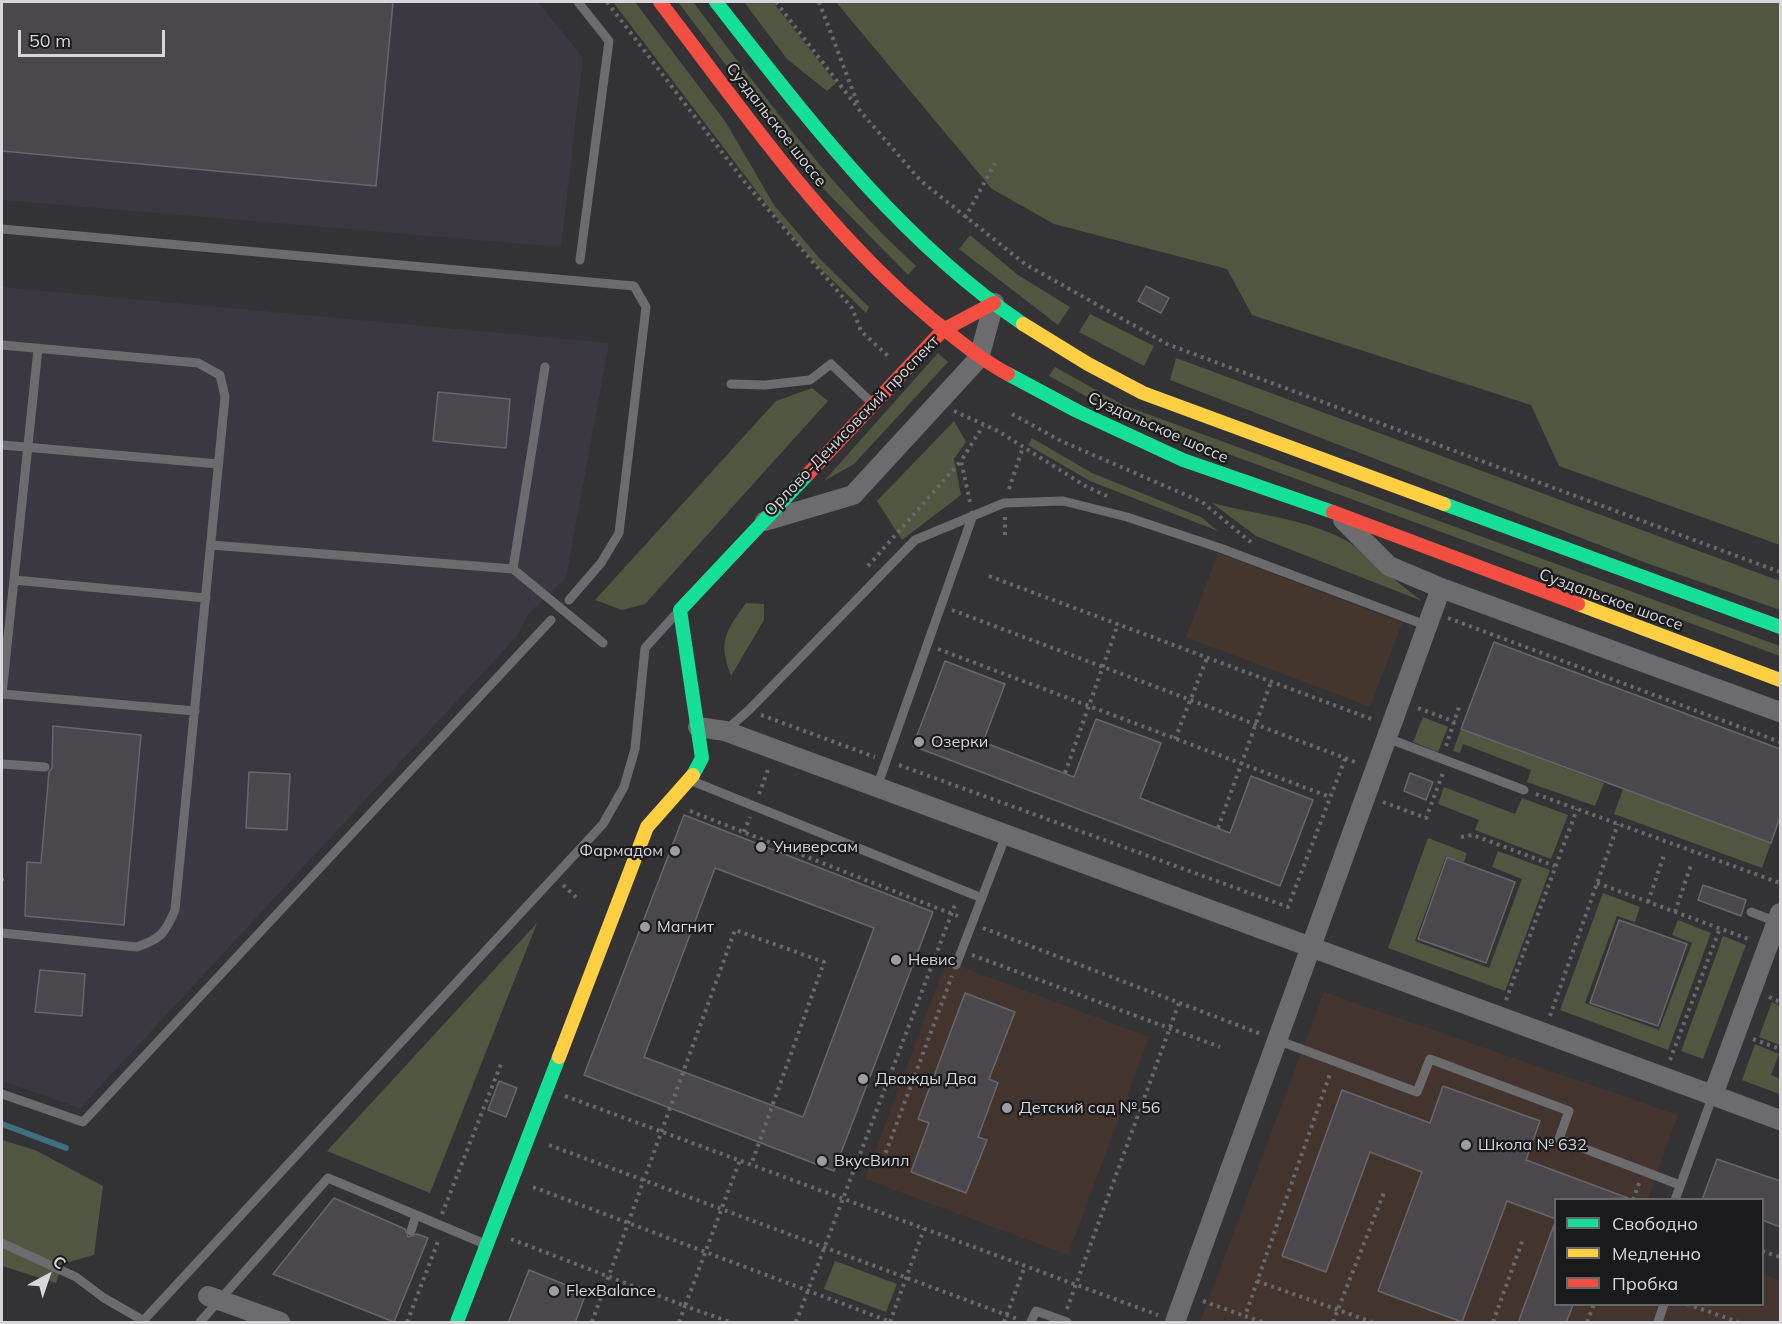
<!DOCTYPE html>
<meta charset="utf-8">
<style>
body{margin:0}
#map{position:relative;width:1782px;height:1324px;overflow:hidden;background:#333235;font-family:Mulish,sans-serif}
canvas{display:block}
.frame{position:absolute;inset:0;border:3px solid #d8d6da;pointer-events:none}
.legend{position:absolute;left:1554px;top:1198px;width:210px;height:108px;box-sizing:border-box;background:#1a191c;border:2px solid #666568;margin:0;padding:8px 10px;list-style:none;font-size:18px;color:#d8d6da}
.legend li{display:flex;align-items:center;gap:12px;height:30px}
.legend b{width:30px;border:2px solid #666568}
.north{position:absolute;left:18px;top:1246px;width:60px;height:60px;-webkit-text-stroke:4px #1a191c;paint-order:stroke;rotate:40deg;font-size:16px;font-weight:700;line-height:24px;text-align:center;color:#d8d6da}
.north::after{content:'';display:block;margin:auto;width:21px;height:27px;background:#d8d6da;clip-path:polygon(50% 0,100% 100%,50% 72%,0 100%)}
.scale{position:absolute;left:18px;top:30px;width:147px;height:27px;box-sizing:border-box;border:3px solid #d8d6da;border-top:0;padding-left:8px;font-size:18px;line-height:21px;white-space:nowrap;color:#d8d6da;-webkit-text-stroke:4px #1a191c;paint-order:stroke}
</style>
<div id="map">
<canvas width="1782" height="1324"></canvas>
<div class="frame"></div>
<ul class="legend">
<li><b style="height:8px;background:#16e098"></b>Свободно</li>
<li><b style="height:8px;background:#ffcf43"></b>Медленно</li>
<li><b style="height:8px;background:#f24e42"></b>Пробка</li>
</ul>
<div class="north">С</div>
<div class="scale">50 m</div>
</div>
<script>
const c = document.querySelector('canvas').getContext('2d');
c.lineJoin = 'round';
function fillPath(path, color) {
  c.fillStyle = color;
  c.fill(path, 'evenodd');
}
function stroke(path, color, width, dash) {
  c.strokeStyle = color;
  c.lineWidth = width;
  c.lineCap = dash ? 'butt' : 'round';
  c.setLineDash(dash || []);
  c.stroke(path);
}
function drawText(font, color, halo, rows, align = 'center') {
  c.font = font + ' Mulish,sans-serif';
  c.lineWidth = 4.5;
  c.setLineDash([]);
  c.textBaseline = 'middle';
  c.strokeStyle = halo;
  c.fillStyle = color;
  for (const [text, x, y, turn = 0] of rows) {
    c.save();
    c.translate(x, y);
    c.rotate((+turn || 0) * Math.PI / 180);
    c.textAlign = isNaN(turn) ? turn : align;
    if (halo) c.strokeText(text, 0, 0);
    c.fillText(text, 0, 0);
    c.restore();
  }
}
fillPath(new Path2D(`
 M1218 553 1402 623 1370 707 1186 637Z`), '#44352d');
fillPath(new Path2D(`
 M2 2H538L583 58 561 247 2 200Z
 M2 287 609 343 566 578 528 614 517 636 80 1108 2 1081Z`), '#3c3842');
fillPath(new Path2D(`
 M946 961 1149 1037 1068 1255 865 1179Z
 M1324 992 1678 1115 1648 1199 1556 1200V1304H1762L1763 1274 1780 1280V1322H1200Z`), '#44342e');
fillPath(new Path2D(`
 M613 2H635L725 121 774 205 820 259 869 307 866 313 816 264 771 210Z
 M678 2H693C763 94 830 187 916 266L908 275 808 173Z
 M744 2H773L836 83 827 91 787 59Z
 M836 2H1780V545L1559 466 1531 405 1252 315 1227 269 1054 224 992 189Z
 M970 235 1018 275 1070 307 1058 325 959 249Z
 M1090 314 1154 346 1144 366 1079 332Z
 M938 353 948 362 854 464 824 481Z
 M1176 358 1780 581V610L1649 564 1170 380Z
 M1055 367 1123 405 1780 646V656L1119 414 1049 376Z
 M812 388 828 401 645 604 622 610 595 600 776 401Z
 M954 421 966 442 954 459 961 495 902 540 877 501Z
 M1032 438 1092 473 1201 517 1218 531 1090 481 1028 445Z
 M1212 503C1250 513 1317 521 1350 543 1375 561 1397 583 1422 601L1256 536Z
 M746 603 764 604V620L731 676C718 640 725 633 746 603Z
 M1423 717 1448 727 1438 752 1413 742Z
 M1461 729 1604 783 1595 806 1527 782 1531 770 1463 744 1460 753 1453 751Z
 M1444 787 1515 814 1522 798 1568 815 1551 859 1475 830 1479 820 1438 804Z
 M1623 789 1771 843 1762 868 1614 814Z
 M1428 838 1467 853 1464 862 1446 856 1415 941 1489 968 1522 879 1492 867 1498 851 1550 870 1505 991 1388 948Z
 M1603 893 1640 907 1635 922 1617 916 1585 1003 1659 1030 1692 943 1672 935 1678 920 1711 933 1668 1050 1560 1010Z
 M537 923 430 1193 327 1151Z
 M1723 936 1746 945 1703 1059 1681 1051Z
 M1772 1002 1780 1006V1045L1759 1037Z
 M1755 1044 1779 1054 1771 1075 1780 1079 1779 1094 1742 1080Z
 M2 1140 35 1150 103 1186 94 1255 62 1264 56 1283 2 1266Z
 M835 1261 897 1284 886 1312 824 1289Z`), '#515640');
stroke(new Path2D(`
 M2 1124 66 1148`), '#406f7d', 6);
const building = new Path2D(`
 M2 2H393L376 186 2 151Z
 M1146 286 1169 298 1161 313 1138 301Z
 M438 392 510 399 506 448 433 441Z
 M1494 642 1780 749V817L1771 843 1461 729Z
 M945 661 1005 684 983 742 1074 777 1096 719 1161 743 1140 798 1230 833 1251 776 1313 800 1280 886 913 746Z
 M53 726 141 735 124 925 25 916 27 862 41 863 49 772 52 768Z
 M249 772 290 774 287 830 246 828Z
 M1410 773 1433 782 1426 800 1404 791Z
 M684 815 933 912 834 1171 584 1075ZM715 868 874 928 803 1117 644 1057Z
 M1447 857 1515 882 1486 963 1418 939Z
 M1703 885 1746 900 1741 916 1698 900Z
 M1619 920 1687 944 1658 1026 1590 1003Z
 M40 970 85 974 82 1016 35 1012Z
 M965 993 1015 1012 989 1079 998 1083 978 1137 987 1140 966 1193 911 1172 929 1123 918 1119Z
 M499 1081 517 1088 506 1117 488 1110Z
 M1443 1086 1540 1121 1526 1160 1628 1198 1556 1200V1219L1507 1201 1462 1322 1378 1291 1422 1172 1370 1152 1326 1272 1282 1256 1342 1090 1430 1123Z
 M1717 1159 1780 1181V1227L1762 1220V1200H1702Z
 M334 1198 405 1229 408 1237 417 1234 428 1238 394 1322 273 1274Z
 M1554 1225 1556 1305H1573L1566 1323H1518Z
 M529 1270 586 1293 575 1323H508Z`);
fillPath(building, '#4a484c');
stroke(building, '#676669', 1.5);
stroke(new Path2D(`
 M607 2 744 181 852 308 861 331 889 357
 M776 2 861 112 921 181 1025 264 1167 344 1780 572
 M819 2 859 107
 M965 218 995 163
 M954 411 998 431 1087 487 1107 496
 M1012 414 1061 441 1202 502 1253 544
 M1009 489 1023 447
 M970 502 961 461 983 426
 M1005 517V535
 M868 566 961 461
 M989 576 1374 720
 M952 610 1358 763
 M1448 618 1780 742
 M938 649 1330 797
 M1418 708 1455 722
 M761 715 875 757
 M1175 739 1207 658
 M1446 746 1460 704
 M899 765 1288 907 1345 759
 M1065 773 1118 624
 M759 794 769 767
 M1536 794 1780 883
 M1383 802 1426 818 1443 773
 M690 811 960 917
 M1218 828 1271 682
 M744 832 750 817
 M1461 837 1473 835 1555 866
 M2 881V873
 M1597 883 1751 940
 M563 885 578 899
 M1648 902 1664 855
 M1675 912 1691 865
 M983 928 1261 1034
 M972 955 1220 1047
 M1769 997 1780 1002
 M1506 1000 1577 809
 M1550 1016 1618 824
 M1753 1039 1780 1049
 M1670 1060 1720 928
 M565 1096 1158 1315
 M549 1145 1020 1320
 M883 1160 952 976
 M533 1187 891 1322
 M1633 1200 1639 1183
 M442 1214 501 1064
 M511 1239 685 1306 740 1160
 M1762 1251 1780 1257
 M1257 1281 1372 1322
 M1203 1301 1245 1316
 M1687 1304 1738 1322
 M1067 1309 1179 1003
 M407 1322 439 1239
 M592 1322 735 930 824 962 751 1165
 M679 1322 685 1306 730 1322
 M796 1322 956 902
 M890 1322 924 1229
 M1004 1322 1025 1266
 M1262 1322 1245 1316 1330 1074
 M1333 1322 1385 1190
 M1493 1322 1523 1239
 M1587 1322 1594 1304`), '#69686a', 4, [3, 4.5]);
stroke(new Path2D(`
 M578 2 609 41 580 260
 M2 229 634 286 646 307 619 533 601 563 569 600
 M2 345 198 363 220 375 225 397 175 910C165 933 162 938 137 947L2 933
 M38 349 2 694 195 711
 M731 384 765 385 810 380 831 364 872 403
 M2 445 218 464
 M211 545 513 569 603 643
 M513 569 545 367
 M14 580 206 598
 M725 731 749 710 915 540 1004 503 1063 501 1127 517 1220 548 1428 626
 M1387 738 1524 790
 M2 764 45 767
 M692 781 982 898
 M877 787 973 515
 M1751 912 1777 922
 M956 965 1006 835
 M1277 1040 1417 1092 1430 1059 1569 1111 1559 1139 1680 1185
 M2 1094 83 1122 551 620
 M1675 1200 1713 1095
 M411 1231 416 1215
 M2 1243 76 1277 104 1298 144 1321
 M142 1322 603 824 624 787 635 749 645 648 675 615
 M200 1322 328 1178 485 1244
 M1031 1322 1036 1311 1067 1322
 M1658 1322 1664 1304`), '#6c6b6e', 9);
stroke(new Path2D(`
 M1343 520 1389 566 1441 588 1780 712
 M765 521 853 495 979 358 994 303
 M698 727 725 731 1780 1120
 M1713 1095 1780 913
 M208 1296 280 1322
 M1175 1322 1441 588`), '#6c6b6e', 20);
stroke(new Path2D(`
 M716 2C808 119 898 239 1023 324
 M1008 374 1077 411 1183 460 1333 512
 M1444 504 1780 627
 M693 775 702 758 680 610 808 474
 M457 1322 559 1057`), '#16e098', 14);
stroke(new Path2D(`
 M1023 324 1088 364 1143 393 1444 504
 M1578 604 1780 680
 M559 1057 647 827 693 775`), '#ffcf43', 14);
stroke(new Path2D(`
 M660 2C745 113 825 231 934 321 958 340 980 359 1008 374
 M808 474 943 330 994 303
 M1333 512 1578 604`), '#f24e42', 14);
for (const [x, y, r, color] of [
 [919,742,6,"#9e9da0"],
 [761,847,6,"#9e9da0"],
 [675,851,6,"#9e9da0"],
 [645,927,6,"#9e9da0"],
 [896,960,6,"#9e9da0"],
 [863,1079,6,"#9e9da0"],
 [1007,1108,6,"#9e9da0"],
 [1466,1145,6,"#9e9da0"],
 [822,1161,6,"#9e9da0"],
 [554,1291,6,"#9e9da0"]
]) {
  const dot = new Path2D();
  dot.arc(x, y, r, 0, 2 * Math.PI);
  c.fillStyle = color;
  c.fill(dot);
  stroke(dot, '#1a191c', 2);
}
drawText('16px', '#d8d6da', '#1a191c', [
 ["Суздальское шоссе",776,125,52],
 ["Орлово-Денисовский проспект",852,426,-46],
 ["Суздальское шоссе",1158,428,24],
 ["Суздальское шоссе",1611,600,20]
]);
drawText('16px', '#d8d6da', '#1a191c', [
 ["Озерки",931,742],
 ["Универсам",773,847],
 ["Фармадом",663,851,"right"],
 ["Магнит",657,927],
 ["Невис",908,960],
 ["Дважды Два",875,1079],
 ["Детский сад № 56",1019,1108],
 ["Школа № 632",1478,1145],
 ["ВкусВилл",834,1161],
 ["FlexBalance",566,1291]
], 'left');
</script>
